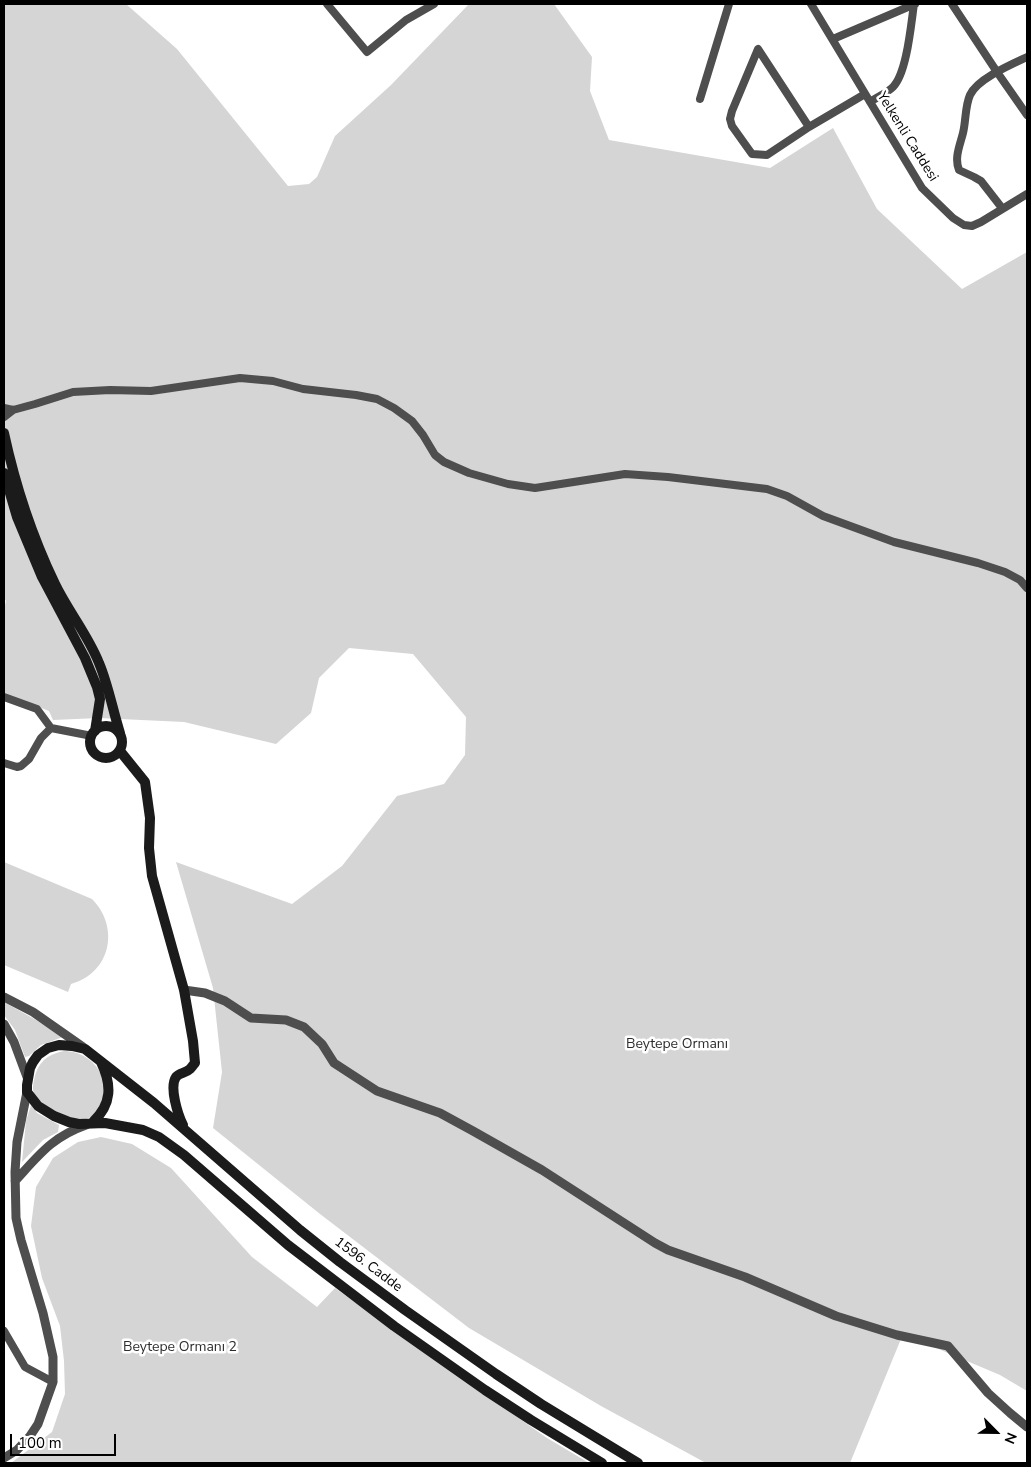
<!DOCTYPE html>
<meta charset="utf-8">
<style>
body{margin:0}
#map{position:relative;width:1031px;height:1467px;overflow:hidden;background:#fff;font-family:"Nunito Sans",sans-serif}
canvas{display:block}
.frame{position:absolute;inset:0;border:5px solid #000;pointer-events:none}
.north{position:absolute;left:971px;top:1407px;width:50px;height:50px;-webkit-text-stroke:4px #fff;paint-order:stroke;rotate:113deg;font-size:14px;font-weight:700;line-height:20px;text-align:center;color:#000}
.north::after{content:'';display:block;margin:auto;width:18px;height:22px;background:#000;clip-path:polygon(50% 0,100% 100%,50% 72%,0 100%)}
.scale{position:absolute;left:10px;top:1434px;width:106px;height:22px;box-sizing:border-box;border:2px solid #000;border-top:0;padding-left:6px;font-size:15px;line-height:18px;white-space:nowrap;color:#000;-webkit-text-stroke:4px #fff;paint-order:stroke}
</style>
<div id="map">
<canvas width="1031" height="1467"></canvas>
<div class="frame"></div>
<div class="north">N</div>
<div class="scale">100 m</div>
</div>
<script>
const c = document.querySelector('canvas').getContext('2d');
c.lineJoin = 'round';
function fillPath(path, color) {
  c.fillStyle = color;
  c.fill(path, 'evenodd');
}
function stroke(path, color, width, dash) {
  c.strokeStyle = color;
  c.lineWidth = width;
  c.lineCap = dash ? 'butt' : 'round';
  c.setLineDash(dash || []);
  c.stroke(path);
}
function drawText(font, color, halo, rows, align = 'center') {
  c.font = font + ' "Nunito Sans",sans-serif';
  c.lineWidth = 5;
  c.setLineDash([]);
  c.textBaseline = 'middle';
  c.strokeStyle = halo;
  c.fillStyle = color;
  for (const [text, x, y, turn = 0] of rows) {
    c.save();
    c.translate(x, y);
    c.rotate((+turn || 0) * Math.PI / 180);
    c.textAlign = isNaN(turn) ? turn : align;
    if (halo) c.strokeText(text, 0, 0);
    c.fillText(text, 0, 0);
    c.restore();
  }
}
fillPath(new Path2D(`
 M4 4H126L177 49 288 186 309 184 317 177 335 136 391 85 469 4H554L592 57 590 91 609 140 770 168 833 128 877 209 962 289 1027 252V1391L1000 1375 903 1334 850 1463H706L601 1406 469 1328 320 1214 213 1128 222 1072 213 988 176 862 292 904 342 866 397 796 444 784 465 755 466 717 413 654 349 648 319 678 311 713 276 744 184 722 99 718 53 720 49 711 4 693V609L6 601 4 598Z
 M4 862 92 899C120 927 111 973 71 984L68 992 4 965Z
 M4 1002 36 1020 63 1037 41 1045 29 1056 25 1057 15 1030 4 1015Z
 M64 1051C94 1051 117 1084 97 1110 96 1112 95 1114 93 1116 79 1126 43 1108 35 1095 32 1090 33 1085 34 1080 37 1063 47 1054 64 1051Z
 M31 1105 37 1113 59 1125 58 1132 43 1140 22 1162 26 1121Z
 M101 1137 132 1144 171 1168 252 1257 317 1307 335 1288 547 1438 589 1463H11L52 1432 65 1394 64 1361 60 1326 42 1278 31 1226 36 1187 53 1158 78 1142Z`), '#d5d5d5');
stroke(new Path2D(`
 M327 4 367 52 406 20 434 4
 M811 4 922 188 953 218 964 225 972 226 981 222 1027 194
 M952 4 997 72 1027 115
 M833 39 915 4
 M700 99 729 4
 M870 102C877 97 887 93 893 87 907 73 911 24 914 4
 M809 127 758 49 732 111 730 119 732 126 752 154 767 155 809 127 865 94
 M1002 208 981 181 974 177 959 170C954 158 960 145 963 133 966 121 965 106 970 95 977 79 1012 64 1027 57
 M4 408 13 410 35 404 73 392 110 390 151 391 240 378 273 381 303 389 356 395 377 399 394 408 412 421 423 435 435 455 444 462 469 473 508 484 535 488 625 474 668 477 767 489 787 496 823 516 894 542 978 563 1005 572 1020 580 1027 588
 M4 417 13 410
 M4 697 37 709 51 728 92 736
 M4 763 17 767 21 766 29 759 41 738 51 728
 M4 1331 25 1367 53 1382`), '#4e4e4e', 8);
stroke(new Path2D(`
 M184 990 205 993 225 1001 251 1018 286 1020 304 1027 322 1044 334 1063 377 1091 440 1113 473 1131 542 1170 655 1243 668 1250 745 1277 836 1316 897 1335 948 1346 988 1393 1010 1413 1027 1427
 M4 997 33 1012 83 1047
 M4 1024 14 1042 27 1077
 M15 1181C39 1155 52 1137 86 1125
 M4 1458 17 1450 30 1436 38 1424 53 1382V1357L43 1313 21 1240 16 1218 15 1172 17 1142 27 1092`), '#4e4e4e', 9);
stroke(new Path2D(`
 M4 433C15 484 32 536 55 584 68 611 88 635 99 663 108 684 113 711 120 733
 M4 473 17 517 42 577 85 658 97 687 100 699 95 731
 M90 742a16 16 0 1 1 32 0a16 16 0 1 1-32 0Z
 M120 751 145 782 150 818 149 848 152 876 184 990 193 1041 195 1063C193 1065 192 1067 190 1069 186 1073 179 1073 176 1077 169 1087 178 1115 183 1125
 M93 1122C112 1104 112 1085 101 1062
 M602 1463 531 1420 485 1390 394 1326 288 1245 184 1155 159 1137 143 1130 105 1123 79 1124 69 1122 54 1116 38 1106 27 1092V1085L30 1068 33 1062 38 1055 48 1048 59 1045 72 1046 85 1049 154 1103 300 1230 340 1262 405 1310 496 1374 541 1404 638 1463`), '#1b1b1b', 10);
drawText('14px', '#000', '#fff', [
 ["Yelkenli Caddesi",907,137,58],
 ["1596. Cadde",368,1265,37]
]);
drawText('14px', '#2c2c2c', '#fff', [
 ["Beytepe Ormanı",677,1045],
 ["Beytepe Ormanı 2",180,1348]
]);
</script>
